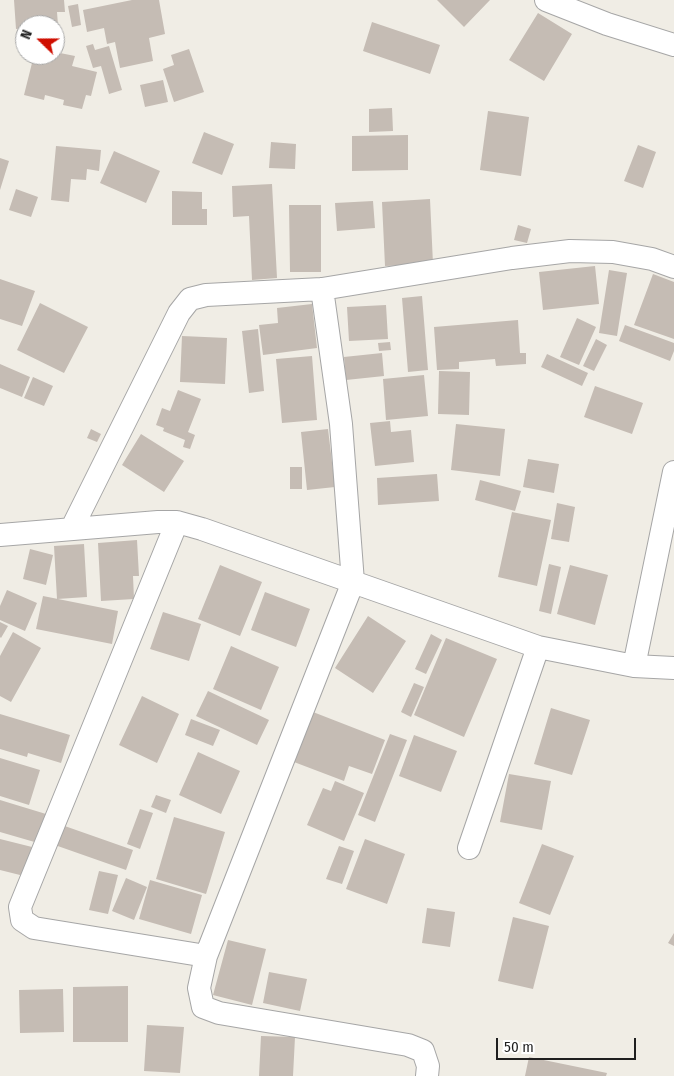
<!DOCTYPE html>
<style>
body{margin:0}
#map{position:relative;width:674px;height:1076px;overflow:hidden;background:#f0ede5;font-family:"Fira Sans Condensed",sans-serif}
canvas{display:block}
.north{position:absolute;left:15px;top:15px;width:50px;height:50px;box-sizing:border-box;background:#fff;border:1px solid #a5a5a5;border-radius:50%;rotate:292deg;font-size:14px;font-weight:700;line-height:20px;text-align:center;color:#1f1f1f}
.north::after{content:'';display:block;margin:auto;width:18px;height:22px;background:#cf0e00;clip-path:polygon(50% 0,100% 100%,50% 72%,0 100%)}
.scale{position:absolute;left:496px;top:1038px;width:140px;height:22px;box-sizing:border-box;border:2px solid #1f1f1f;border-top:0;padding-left:6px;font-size:15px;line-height:18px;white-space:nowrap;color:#1f1f1f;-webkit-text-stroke:4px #fff;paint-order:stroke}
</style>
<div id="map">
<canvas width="674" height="1076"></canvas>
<div class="north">N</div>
<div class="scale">50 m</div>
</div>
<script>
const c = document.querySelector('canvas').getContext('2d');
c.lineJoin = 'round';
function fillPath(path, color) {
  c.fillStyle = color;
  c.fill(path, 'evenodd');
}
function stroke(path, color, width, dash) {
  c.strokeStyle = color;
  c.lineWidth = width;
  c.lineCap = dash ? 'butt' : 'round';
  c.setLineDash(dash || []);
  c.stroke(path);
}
fillPath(new Path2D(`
 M14 0H64L65 12H57L58 25H25V28L16 29Z
 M132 0H159L165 34 149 38 153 61 120 68 115 42 107 44 104 28 87 32 83 10Z
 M437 0H490L464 27Z
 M78 4 81 25 72 27 68 6Z
 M538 13 572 34 544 81 509 60Z
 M372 22 440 45 430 74 363 51Z
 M93 44 95 50 109 46 122 90 109 94 101 66 93 68 86 46Z
 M189 49 204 92 174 102 163 69 174 65 171 55Z
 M55 52 75 56 72 66 97 72 91 96 86 95 82 109 63 105 64 100 45 95 44 100 24 95 34 55H42L41 58 52 61 53 55H55Z
 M163 80 168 102 145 107 140 85Z
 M392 108 393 131 369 132V109Z
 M488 111 529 117 521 176 480 170Z
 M204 132 234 144 222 175 192 163Z
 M408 135V170L352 171V136Z
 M271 142 296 144 295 169 269 168Z
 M638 145 656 152 643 188 624 181Z
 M56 146 101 150 99 171 87 169 86 180 71 179 69 202 51 200Z
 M114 151 160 171 146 203 100 183Z
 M0 158 9 161 0 190Z
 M272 184 277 278 252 280 249 216 233 217 232 186Z
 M16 189 38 197 31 217 9 210Z
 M172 191 202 192V209H207V225H172Z
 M430 199 433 264 385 266 382 202Z
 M373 201 375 228 337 231 335 203Z
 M289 205H321V272H290Z
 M518 225 531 229 527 243 514 240Z
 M595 266 599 304 543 310 539 272Z
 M609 270 627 273 617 336 599 333Z
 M653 274 674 282V339L634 325Z
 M0 279 35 291 22 326 0 319Z
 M422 296 428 370 408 372 402 298Z
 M40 303 88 327 64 373 17 350Z
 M312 304 317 348 263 355 259 325 278 323 277 308Z
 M386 305 388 339 349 341 347 307Z
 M577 318 596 327 579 365 560 357Z
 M518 320 520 353H526V364L496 366 495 359 459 362V369L437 370 434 327Z
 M625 325 674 343V351L670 361 619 341Z
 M258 329 264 391 249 393 242 331Z
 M182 336 227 338 225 384 180 382Z
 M596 339 607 345 594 371 583 366Z
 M390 342 391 350 379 351 378 343Z
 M382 353 384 376 346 380 344 357Z
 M547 354 588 373 582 386 541 367Z
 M312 356 317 420 282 423 276 359Z
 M0 364 30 377 22 397 0 388Z
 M439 371 470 372 469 415 438 414Z
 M424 375 428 416 386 420 383 379Z
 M33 377 53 386 44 406 24 398Z
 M595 386 643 403 632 434 584 417Z
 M178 390 201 399 188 432 195 435 190 449 183 447 185 440 163 431 164 428 156 425 162 408 170 411Z
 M390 421 391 432 411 430 414 462 375 466 370 423Z
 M456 424 505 429 500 476 451 470Z
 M91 429 101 434 97 442 87 438Z
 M328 429 335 487 307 490 301 432Z
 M141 434 184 461 164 492 122 465Z
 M528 459 559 464 554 493 523 487Z
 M290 467H302V489H290Z
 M437 474 439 501 378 505 377 478Z
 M480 480 521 491 515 511 475 500Z
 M557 503 575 507 569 542 551 539Z
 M512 512 551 520 537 586 498 577Z
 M137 540 139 576H133L134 599 101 601 98 543Z
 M84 544 87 597 57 599 54 546Z
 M30 549 53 555 46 585 23 579Z
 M549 564 561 567 551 614 539 611Z
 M220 565 262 582 240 636 198 619Z
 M570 565 608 575 595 625 557 614Z
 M7 590 37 603 25 631 0 620V606Z
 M265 592 310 609 296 647 251 630Z
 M43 596 118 611 112 644 36 629Z
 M163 612 201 624 189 661 150 649Z
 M368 616 406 641 373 693 335 668Z
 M0 622 8 626 1 638 0 637Z
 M13 632 41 648 11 702 0 696V656Z
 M431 634 442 640 426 674 415 669Z
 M446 638 497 659 464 737 414 715Z
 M231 646 279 667 261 710 213 689Z
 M414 683 424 687 411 717 401 712Z
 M208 691 269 720 257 745 196 716Z
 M142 696 179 714 157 763 119 745Z
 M551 708 590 720 572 775 534 764Z
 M313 712 385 740 372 774 349 766 344 781 294 762Z
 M0 714 70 735 61 763 28 753 27 757 0 749Z
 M191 719 220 730 213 746 185 735Z
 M390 734 407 740 375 822 358 815Z
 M414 735 457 751 441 792 399 776Z
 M198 752 240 771 221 814 179 795Z
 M0 758 40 770 29 805 0 796Z
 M509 774 551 781 542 830 500 822Z
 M335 781 364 793 344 841 307 825 323 788 331 791Z
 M156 795 171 800 166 813 151 807Z
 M0 800 46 814 38 843 0 832Z
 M140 809 153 813 140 849 127 844Z
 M174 817 225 832 206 894 156 879Z
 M59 824 133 850 126 870 52 844Z
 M0 839 32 847 24 876 0 870Z
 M365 839 405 854 387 904 346 889Z
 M542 844 574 856 550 915 519 903Z
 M339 846 354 851 342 884 326 879Z
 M99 871 118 875 108 914 89 910Z
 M126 878 147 887 134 920 112 911Z
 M150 880 202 895 191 934 139 919Z
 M427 908 455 912 450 947 422 943Z
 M513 917 549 926 533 989 498 981Z
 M674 933V946L668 943Z
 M228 940 266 949 252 1005 213 995Z
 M269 972 307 979 300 1011 263 1003Z
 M128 986V1042H73V987Z
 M63 989 64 1032 20 1033 19 990Z
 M147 1025 184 1027 180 1073 144 1071Z
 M261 1036 295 1037 293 1076H259Z
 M529 1057 607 1073 606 1076H525Z`), '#c5bcb4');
const minor = new Path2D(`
 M546 0 607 24 674 45
 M322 289 341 424 353 582 206 956 199 988 203 1007 219 1013 408 1045 423 1051 428 1066 427 1076
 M177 522 20 907 22 920 34 928 206 956
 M72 528 179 313 190 299 206 295 322 289 512 258 570 251 613 252 652 259 674 267
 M0 535 158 522H177L202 529 538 647 634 666 674 668
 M634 666 674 472
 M469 848 538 647`);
stroke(minor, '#a6a6a6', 24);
stroke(minor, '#fff', 22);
</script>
